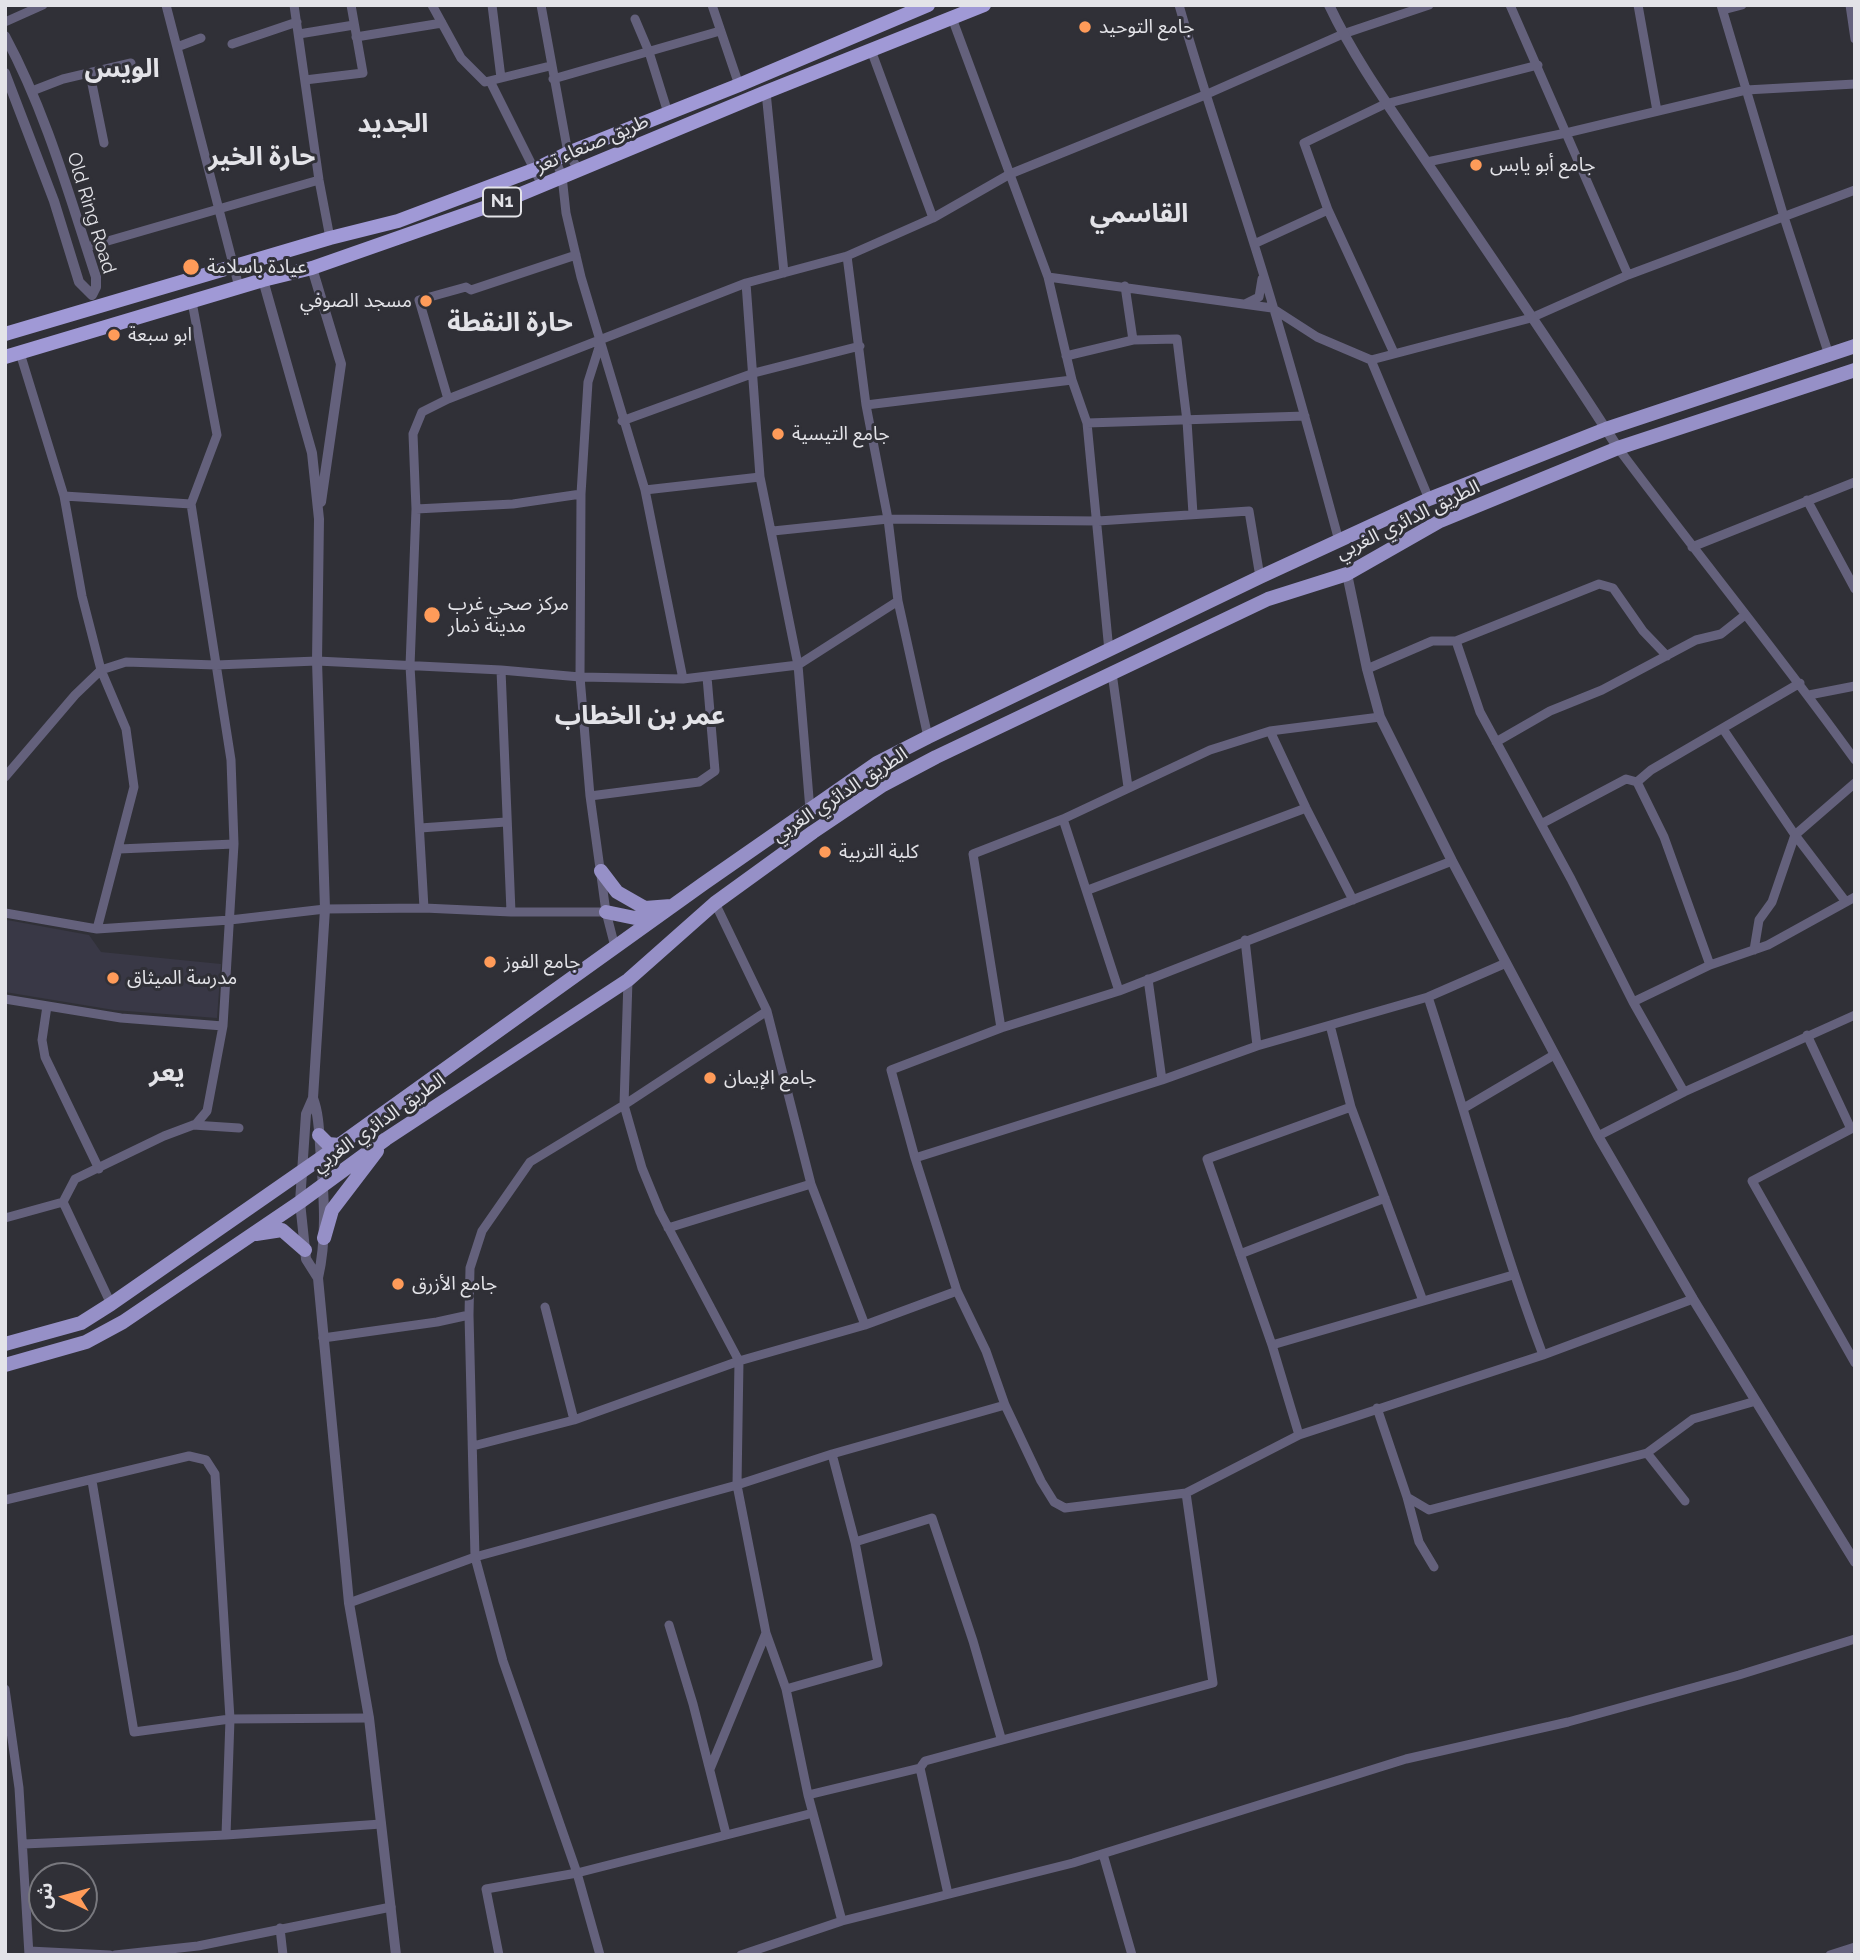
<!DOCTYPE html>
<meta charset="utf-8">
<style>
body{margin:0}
#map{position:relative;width:1860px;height:1960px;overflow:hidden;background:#303037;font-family:Raleway,"Noto Sans Arabic",sans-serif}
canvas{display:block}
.frame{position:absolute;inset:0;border:7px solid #e3e3e8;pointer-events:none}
.north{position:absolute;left:28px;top:1862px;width:70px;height:70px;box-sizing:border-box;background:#303037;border:2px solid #78787e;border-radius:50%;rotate:275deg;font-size:19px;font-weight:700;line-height:28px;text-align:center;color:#e3e3e8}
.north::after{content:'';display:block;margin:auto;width:24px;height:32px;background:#ff9b59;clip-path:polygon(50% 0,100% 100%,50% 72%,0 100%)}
</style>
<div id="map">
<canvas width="1860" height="1960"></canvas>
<div class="frame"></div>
<div class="north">ش</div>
</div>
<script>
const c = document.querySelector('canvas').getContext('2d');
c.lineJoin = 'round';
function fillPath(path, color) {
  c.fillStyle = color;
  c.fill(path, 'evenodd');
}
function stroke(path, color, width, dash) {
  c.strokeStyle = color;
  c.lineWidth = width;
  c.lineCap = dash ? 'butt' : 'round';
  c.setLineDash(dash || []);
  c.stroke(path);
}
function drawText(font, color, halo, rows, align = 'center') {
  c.font = font + ' Raleway,"Noto Sans Arabic",sans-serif';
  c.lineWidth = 6;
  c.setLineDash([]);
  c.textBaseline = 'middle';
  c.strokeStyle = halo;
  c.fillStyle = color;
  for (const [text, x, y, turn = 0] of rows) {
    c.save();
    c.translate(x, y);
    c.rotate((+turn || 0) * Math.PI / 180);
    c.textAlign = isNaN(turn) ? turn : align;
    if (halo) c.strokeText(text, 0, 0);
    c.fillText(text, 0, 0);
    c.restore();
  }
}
fillPath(new Path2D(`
 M7 920 89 935 101 952 221 964 217 1018 114 1010 5 992Z`), '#393846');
stroke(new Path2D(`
 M166 5 239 287
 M294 5 319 180 330 238
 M432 5 461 58 485 82 550 66
 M492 5 501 78
 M541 5 568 153 578 169
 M712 5 739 85
 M1179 5C1202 86 1229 164 1254 244 1285 342 1312 441 1339 541
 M1510 5 1628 275
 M1638 5 1657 111
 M1721 5 1784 217 1829 355
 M1850 5 1855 39
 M1723 10 1742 5
 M952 18 1048 277 1072 380 1087 423 1109 651
 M635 19 649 52 668 113
 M5 22 43 5
 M299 34 354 25
 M356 37 442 23
 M232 44 297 22
 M177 47 201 38
 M871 50 933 218
 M90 74 104 143
 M553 79 720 31
 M305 80 363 73 351 5
 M490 81 542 185
 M32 91 63 79 131 63
 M766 92 784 273
 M555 159 562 176 566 213 581 277 645 490 683 679
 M1427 162 1566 133 1746 90 1855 84
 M1254 244 1328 210
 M87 247 319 180
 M847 256 866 405 888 519 898 601 928 737
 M1048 277 1272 308 1317 337 1371 360 1531 318 1628 275 1855 190
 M746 283 760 477 798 665 810 810
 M1125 286 1133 340
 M1247 303 1259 297 1262 279
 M601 341 588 382 581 494 580 677 590 796 606 912
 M20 353 64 496 82 596 101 670 126 729 134 787 97 929
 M1394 353 1328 210 1304 143 1385 104 1538 65
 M1066 356 1133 340 1177 339 1187 421 1193 514
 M1371 360 1429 499
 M448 399 419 300 466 287 471 290 576 255
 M866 405 1072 380
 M622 421 754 373 860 346
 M1087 423 1305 416
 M1618 448C1696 553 1779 654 1855 760
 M645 490 760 477
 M64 496 191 504
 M1807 500 1855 589
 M416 509 513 504 581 494
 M773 531 888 519 1098 521 1249 511 1260 577
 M1692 547 1855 482
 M1456 641 1480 712 1571 879 1633 1002 1684 1092
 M1367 669 1432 641H1456L1599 584 1613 588 1643 631 1667 656
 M501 670 511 912
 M1112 673 1128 787
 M1809 695 1855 686
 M1723 729 1795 835 1846 902
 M1270 731 1306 808 1353 900
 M1496 742 1550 711 1602 690 1696 640 1721 634 1745 615
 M5 777 75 695 101 670 126 662 216 665 317 661 501 670 580 677 683 679 798 665 898 601
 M1637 782 1664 837 1710 965
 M590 796 699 782 715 771 707 677
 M1063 819 1119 991
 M1541 824 1626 779 1637 782 1651 770 1800 683
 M420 828 506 822
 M119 849 234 844
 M1452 861 1119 991 1001 1028 891 1070 915 1158 957 1291 986 1351 1005 1405 1041 1481 1054 1502 1065 1508 1186 1493 1299 1435 1543 1355 1693 1299
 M1088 890 1306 808
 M715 903 767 1011 811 1184 865 1325
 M424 908 410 666 416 509 413 434 422 412 448 399 746 283 847 256 933 218 1010 174 1205 95 1343 34 1429 5
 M5 913 97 929 230 920 325 909 424 908 511 912H606L615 947
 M1245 940 1257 1046
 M1754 950 1759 920 1772 902 1795 835 1855 783
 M1148 979 1162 1080
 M628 980 624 1105 642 1168 660 1212 739 1361 737 1485 766 1633 786 1689 808 1795 842 1921
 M1428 997C1467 1116 1499 1238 1543 1355
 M5 999 121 1018 223 1026
 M1633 1002 1710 965 1768 945 1855 897
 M47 1006 42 1040 45 1057 99 1169
 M1001 1028 973 854 1063 819 1210 750 1270 731 1380 717
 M1807 1035 1851 1129 1855 1128
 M1351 1107 1423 1301
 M1464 1108 1554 1055
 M193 1125 239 1128
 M1851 1129 1752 1181 1855 1363
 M1598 1136 1684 1092 1855 1015
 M915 1158 1162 1080 1257 1046 1428 997 1506 963
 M63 1202 111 1304
 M5 1218 63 1202 75 1179 164 1136 196 1124 207 1111 223 1026 234 844 231 760 191 504 217 435 192 302
 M668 1228 811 1184
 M1240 1254 1385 1198
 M545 1307 574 1420
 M323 1338 437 1322 469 1315
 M1272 1345 1513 1275
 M1377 1408 1407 1497 1429 1510 1647 1453 1693 1419 1756 1401
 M1299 1435 1272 1345 1207 1159 1351 1107 1330 1025
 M473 1446 574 1420 739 1361 865 1325 957 1291
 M1647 1453 1685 1501
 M92 1481 134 1732 230 1719 369 1718
 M1407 1497 1419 1542 1434 1567
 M5 1500 189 1456 206 1460 215 1474 230 1719 226 1835
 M855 1542 932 1518 973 1641 1001 1738
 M349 1603 475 1557 737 1485 832 1454 1005 1405
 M669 1625 693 1704 726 1834
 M5 1689 19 1788 29 1955
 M786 1689 878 1663 855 1542 832 1454
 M710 1769 766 1633
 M808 1795 920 1768
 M24 1844 226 1835 381 1824
 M1103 1854 1132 1955
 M948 1894 920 1768 925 1761 1213 1683 1186 1493
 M280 1928 283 1955
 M29 1951 110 1955
 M115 1955 198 1946 391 1907
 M499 1955 486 1889 577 1873 813 1813
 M600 1955 577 1873 503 1661 475 1557 469 1315 470 1268 482 1231 530 1162 624 1105 767 1011
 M741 1955 842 1921 1073 1863 1406 1759 1568 1722 1739 1675 1855 1639
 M1830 1955 1855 1947`), '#64617c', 9);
stroke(new Path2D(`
 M1329 5C1356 62 1393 112 1428 164 1492 258 1557 352 1618 448
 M5 36C46 112 69 195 96 277V287L92 295
 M5 73 54 201 79 282 92 295
 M312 268 341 364 321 502
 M263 280 312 453 319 519 317 661 325 909 313 1098 306 1114 300 1202 306 1259 318 1278
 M1347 574 1367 669 1380 717 1452 861 1598 1136 1693 1299 1855 1562
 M313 1098C320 1117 319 1138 321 1158 324 1198 327 1239 318 1278L349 1603 369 1718 396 1955`), '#64617c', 10);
stroke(new Path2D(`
 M601 871 617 892 645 908 671 906
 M606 912 635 918 658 911
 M319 1135 328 1144 339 1145
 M256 1234 282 1230 305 1250
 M324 1238 332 1210 377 1151
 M5 1344 81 1323 111 1304 321 1158 703 884 877 763 928 737 1260 577 1429 499 1606 429 1855 346
 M5 1365 86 1342 123 1322 300 1202 386 1139 628 980 715 903 813 832 883 785 936 757 1268 599 1347 574 1440 521 1618 448 1855 370`), '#9690c7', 14);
stroke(new Path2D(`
 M5 334 330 238 398 221 536 169 568 153 739 85 928 5
 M5 357 263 280 312 268 509 199 766 92 984 5`), '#a099d6', 14);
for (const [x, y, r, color] of [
 [1085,27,7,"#ff9b59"],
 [1476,165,7,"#ff9b59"],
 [191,267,9,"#ff9b59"],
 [426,301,7,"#ff9b59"],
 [114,335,7,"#ff9b59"],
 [778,434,7,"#ff9b59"],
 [432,615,9,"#ff9b59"],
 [825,852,7,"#ff9b59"],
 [490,962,7,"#ff9b59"],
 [113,978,7,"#ff9b59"],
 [710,1078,7,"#ff9b59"],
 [398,1284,7,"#ff9b59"]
]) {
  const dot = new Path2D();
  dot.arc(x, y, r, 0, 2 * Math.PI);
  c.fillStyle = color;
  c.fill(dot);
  stroke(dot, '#303037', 2.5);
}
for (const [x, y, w] of [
 [502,202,38]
]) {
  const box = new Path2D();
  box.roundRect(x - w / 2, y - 14.5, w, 29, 5);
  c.fillStyle = '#303037';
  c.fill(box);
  stroke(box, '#e3e3e8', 2);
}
drawText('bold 18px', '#e3e3e8', null, [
 ["N1",502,202]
]);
drawText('19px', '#e3e3e8', '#303037', [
 ["جامع التوحيد",1099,27],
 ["جامع أبو يابس",1490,165],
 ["عيادة باسلامة",207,267],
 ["مسجد الصوفي",412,301,"right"],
 ["ابو سبعة",128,335],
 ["جامع التيسية",792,434],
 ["مركز صحي غرب",448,604],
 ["مدينة ذمار",448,626],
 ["كلية التربية",839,852],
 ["جامع الفوز",504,962],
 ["مدرسة الميثاق",127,978],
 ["جامع الإيمان",724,1078],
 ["جامع الأزرق",412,1284]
], 'left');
drawText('19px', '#e3e3e8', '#303037', [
 ["طريق صنعاء تعز",592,144,-23],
 ["Old Ring Road",91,213,73],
 ["الطريق الدائري الغربي",1408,520,-26],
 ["الطريق الدائري الغربي",840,795,-33],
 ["الطريق الدائري الغربي",379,1123,-35]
]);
drawText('bold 26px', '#e3e3e8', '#303037', [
 ["الويس",122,69],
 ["الجديد",393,124],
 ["حارة الخير",262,157],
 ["القاسمي",1139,214],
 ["حارة النقطة",510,323],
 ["عمر بن الخطاب",640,716],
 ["يعر",167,1073]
]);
</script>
